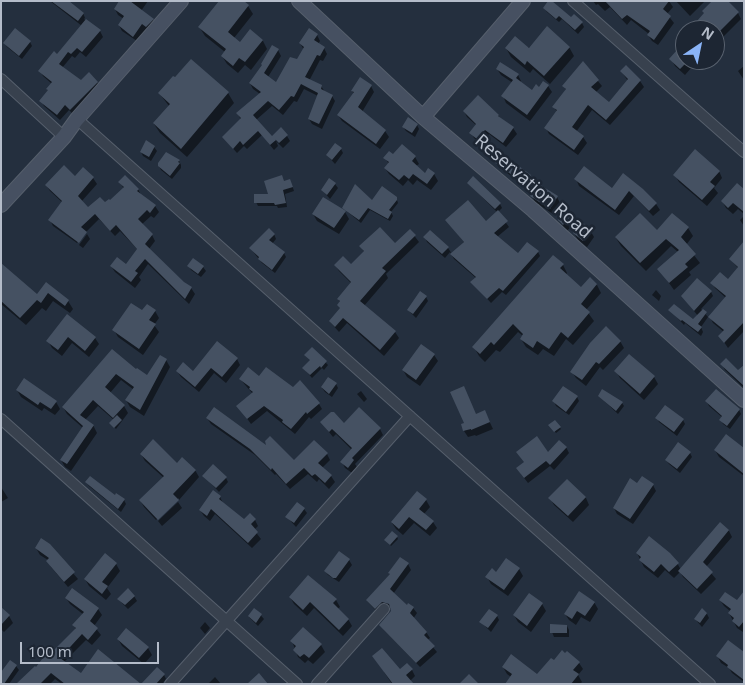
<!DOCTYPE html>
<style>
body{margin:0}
#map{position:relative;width:745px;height:685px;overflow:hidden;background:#242f3e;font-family:"Noto Sans",sans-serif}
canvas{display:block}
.frame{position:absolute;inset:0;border:2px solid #b4bcc9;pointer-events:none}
.north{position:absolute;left:675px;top:20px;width:50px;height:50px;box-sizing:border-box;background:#1d2633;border:1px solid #59626f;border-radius:50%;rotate:34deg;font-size:14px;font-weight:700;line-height:20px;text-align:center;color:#b4bcc9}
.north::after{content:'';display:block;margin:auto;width:18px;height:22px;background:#8ab4f8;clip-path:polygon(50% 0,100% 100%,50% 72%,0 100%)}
.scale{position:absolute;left:20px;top:642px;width:139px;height:22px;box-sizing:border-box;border:2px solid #b4bcc9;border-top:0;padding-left:6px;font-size:15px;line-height:18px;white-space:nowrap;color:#b4bcc9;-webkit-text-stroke:4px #1d2633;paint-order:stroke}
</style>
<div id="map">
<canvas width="745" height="685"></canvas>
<div class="frame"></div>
<div class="north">N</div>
<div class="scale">100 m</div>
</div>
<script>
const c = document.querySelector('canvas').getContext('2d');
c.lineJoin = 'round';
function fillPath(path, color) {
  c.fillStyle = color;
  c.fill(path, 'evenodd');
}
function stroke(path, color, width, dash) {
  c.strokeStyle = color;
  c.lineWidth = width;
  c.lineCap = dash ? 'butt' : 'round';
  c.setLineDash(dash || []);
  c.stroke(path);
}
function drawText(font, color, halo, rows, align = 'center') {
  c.font = font + ' "Noto Sans",sans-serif';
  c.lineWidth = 5;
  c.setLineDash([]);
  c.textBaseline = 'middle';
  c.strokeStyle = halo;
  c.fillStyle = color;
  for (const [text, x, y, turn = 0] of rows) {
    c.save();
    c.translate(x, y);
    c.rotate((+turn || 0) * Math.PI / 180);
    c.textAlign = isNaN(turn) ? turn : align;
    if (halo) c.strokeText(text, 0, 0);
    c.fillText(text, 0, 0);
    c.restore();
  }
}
fillPath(new Path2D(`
 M50 1H68L83 13 85 18 84 19 100 31 103 37 86 57 80 52 75 58 72 56 62 68 81 81 97 82 100 88 74 115 69 110 60 120 44 106 41 101 49 91 48 89 52 84 43 76 40 71 57 55 82 26Z
 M121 1H148L141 11 153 20 156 25 150 32 146 29 137 41 122 31 119 25 124 19 118 15 115 9Z
 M593 1H669L673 7 667 14 674 23 658 45 652 41 648 35 649 34 631 20 627 25 610 7 605 11 598 4 596 5Z
 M676 1H705L690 16Z
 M727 2 738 13 741 19 723 37 725 41 721 46 715 40V30H705L699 21Z
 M248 6 253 14 234 38 240 44 250 31 263 41 267 49 251 70 245 65 238 73 227 64 222 56 225 52 205 36 200 28Z
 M544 8 582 23 584 27 578 34 562 19 559 22 547 12Z
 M317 35 320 41 318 44 324 48 327 54 323 61 320 60 309 81 321 86 325 92 332 96 335 101 322 129 312 124 309 119 318 96 304 89 297 102 294 101 283 115 272 106 256 120 272 137 287 136 290 141 283 148 276 141 278 146 274 150 262 135 247 149 244 146 237 153 223 137 241 120 238 114 260 94 253 89 250 83 278 50 281 56 268 77 277 84 298 60 304 50 300 43Z
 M30 42 32 46 22 59 7 47 4 43Z
 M685 43V60H698L685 75 675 66 671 59Z
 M569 47 574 56 550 84 533 69 530 73 511 57 506 48Z
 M191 61 228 93 234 103 187 157 160 133 154 124 169 106 159 93Z
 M583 63 602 86 596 92 609 103 628 81 621 71 640 81 644 87 610 125 592 110 576 132 583 137 587 143 578 155 549 134 546 128 557 112 554 107 566 90 564 86Z
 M744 66V80L738 71Z
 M497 69 518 75 521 81 520 83 532 92 540 88 544 83 548 86 552 92 530 121 506 103 503 96 513 83 501 75Z
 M371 86 374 92 362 112 385 131 389 137 380 149 342 121 338 115 354 94 352 91Z
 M464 111 498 115 500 118 513 128 517 134 506 147 489 134 481 144 474 138 471 133 476 125 467 117Z
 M417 125 419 129 415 137 406 131 403 127Z
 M154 147 157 151 151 161 143 156 141 152Z
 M341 149 343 153 335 164 327 155Z
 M167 154 179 161 181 165V168L172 179 161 170 159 166Z
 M501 154 530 176 534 182 557 197 560 203 553 214 535 202 532 196 534 193 499 167 496 162Z
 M393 156 415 157 419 164 416 166 425 174 428 170 434 174 438 181 431 190 417 180 413 185 408 180 403 186 389 174 385 168 389 164 385 158Z
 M719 171 722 178 714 188 718 193 707 206 679 182 675 175Z
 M623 175 656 204 660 210 653 216 634 196 619 215 579 186 576 179 612 189Z
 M75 177 93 178 97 184 81 202 88 209 110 202 124 189 120 182 138 189 141 195 155 206 159 212 154 218 151 216 141 225 152 235 155 241 149 249 184 283 191 288 195 294 189 304 148 264 139 277 141 280 135 288 115 272 111 266H126L138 250 120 231 115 236 99 219 86 232V233H84L77 243 53 226 50 220 63 203 50 191 46 185Z
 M284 183 292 185 294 191 285 194 287 207 278 208 277 206H258L256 202 270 195Z
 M468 183 500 204 502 208 498 212 509 227 497 237 518 254 538 252 540 256 506 295 502 292 491 303 472 282 476 278 454 259 450 252 445 258 427 242 425 237 448 248 452 254 464 242 447 221 486 223 498 213Z
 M335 184 338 188 330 199 322 190Z
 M744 191V214L738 209 733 214 726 208 722 201Z
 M396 197 398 203 391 212 393 216 390 221 370 210 361 223 343 208Z
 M345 212 349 219 339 234 317 221 313 214Z
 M566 212 571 216 575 222 567 231 559 221Z
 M672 215 688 228 693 236 686 245 700 263 689 272 691 275 674 290 659 269 678 252 671 246 646 271 621 246 616 238 657 232Z
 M744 216V226L740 220Z
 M410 230 419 242 386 274 388 278 364 306 395 332 399 338 384 356 347 323 339 332 330 322 341 309 338 305 340 302 338 299 351 283 339 271 335 265 351 266 364 252 361 246 395 245Z
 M590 230 594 237 587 247 578 240 574 233Z
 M87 234 90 239 83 248 79 245Z
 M274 234 276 239 272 244 284 253 286 257 275 273 262 263 251 249Z
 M744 243V331L728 348 720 336 724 332 713 323 710 317 726 298 715 288 712 283 728 281 738 268 730 259Z
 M563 265 567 273 566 275 582 289 597 285 601 293 586 310 594 321 573 345 566 339 554 356 543 349 538 355 526 347 521 339 523 336 518 332 500 352 496 350 485 362 479 356 474 347Z
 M1 266 37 296 46 284 68 301 73 309 70 313 53 301 46 311 42 308 26 325 1 304Z
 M189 266 203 267 206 271 201 277 191 270Z
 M656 290 661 296 659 301 652 295Z
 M711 292 713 296 701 309 708 317 701 327 703 332 701 336 685 323 684 325 670 310 693 321 698 316 682 296Z
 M426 297 428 301 416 318 408 310Z
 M155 311 159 318 154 325 159 332 143 355 118 337 114 330 143 312Z
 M67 316 95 338 99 344 89 357 72 343 62 356 52 348 48 341Z
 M620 341 624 348 603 370 600 367 586 386 576 378 572 372Z
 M312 349 328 365 324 370 322 368 312 378 306 371 311 361Z
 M113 351 136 371 147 377 166 360 170 367 144 416 130 407 126 400 134 390 121 380 110 393 124 406 128 413 116 429 112 425 114 420 98 406 85 420 93 425 97 433 71 471 65 467 61 460 83 428 67 414 63 407Z
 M434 355 438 361 420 386 407 377 403 370Z
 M629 355 654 377 658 384 644 400 620 378 616 371Z
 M237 359 240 365 226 383 214 373 199 392 181 377 177 371 194 373Z
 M722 364 738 372 744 370V388L725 370Z
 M240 379 293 389 319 404 322 409 311 419 309 417 295 434 267 411 251 424 238 406 253 394Z
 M336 384 338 388 332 397 325 392 322 388Z
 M17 390 56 402 60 409 55 415 44 408 42 411 21 397Z
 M361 391 367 399 364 402 357 394Z
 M599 396 622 403 624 406 618 414Z
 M577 397 579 401 569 415 556 406 554 401Z
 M707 402 739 410 741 414 730 429 723 424 721 420 723 418 709 406Z
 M485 412 493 429 476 436 475 435 468 437 464 431 477 416Z
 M207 418 294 462 327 454 330 460 322 468 331 476 335 482 329 489 319 479 317 482 308 474 290 489 276 474 275 475 255 455 211 424Z
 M657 418 683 420 685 424 677 436 659 422Z
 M555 421 561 429 556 433 550 425Z
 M321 422 380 429 383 435 355 464 357 467 352 473 345 468 342 462 352 450 336 434 333 437Z
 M566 447 569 453 554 470 550 466 528 483 521 474 548 454Z
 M715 450H744V476L719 457Z
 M690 453 692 457 680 473 669 464 666 460Z
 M141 454 195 470 199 477 179 500V498L156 520 144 507 140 500 164 478 145 461Z
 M204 476 226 478 228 482 219 492Z
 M567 480 586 498 589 505 573 522 554 505 550 498Z
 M86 482 124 500 126 504 121 512 89 486Z
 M653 485 656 491 633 524 617 514 614 508Z
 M1 487 8 498 1 502Z
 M417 493 426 500 430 507 424 514 433 522 437 528 430 536 414 523 403 535 396 529 392 523Z
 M220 497 223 503 244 521 255 520 258 526 254 530 261 539 252 548 215 514 210 521 204 516 200 510Z
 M178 502 182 508 162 526 158 521Z
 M304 509 307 513 296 527 287 517Z
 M720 524 729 531 732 537 706 567 716 579 701 594 683 577 680 572 674 578 665 570 658 578 644 567 637 553 677 563 681 570Z
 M397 537 398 539 391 546 387 541Z
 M49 545 78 579 68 587 51 567 48 560 40 555 36 548Z
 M105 555 116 564 120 571 107 588 111 594 106 600 89 586 85 579Z
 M349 560 352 565 339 582 328 575 325 571Z
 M408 564 411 570 393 594 407 607 408 605 413 608 417 613 413 619 426 632 430 638 427 640 437 652 420 667 384 630 381 625 392 611 391 609 386 607 379 614 367 601 391 575 389 573Z
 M519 569 523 576 508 596 491 584 487 577Z
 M529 595 542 604 546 611 531 632 518 622 514 615Z
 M744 595V632H743L737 628 729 613 730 611 724 606 720 600 737 602Z
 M134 596 137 601 128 609 118 599Z
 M290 597 336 600 340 607 337 609 348 619 352 626 343 636 314 608 307 616 294 604Z
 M66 598 98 609 102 615 94 626 101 635 92 645 86 640 64 662 81 675 138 684H62L55 679 50 684H18L52 654 76 630 74 625 84 615 70 604Z
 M594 602 598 609 590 622 581 617 576 625 569 620 565 614Z
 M1 608 9 616 13 623 4 632 1 629Z
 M255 609 264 619 258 626 249 617Z
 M707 614 709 618 702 627 695 619Z
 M497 616 499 620 491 632 481 622Z
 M205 622 210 628 205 634 200 628Z
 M567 626 569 630V637H554L552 632Z
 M118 639 148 648 152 655 144 664 122 646Z
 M292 641 321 645 325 652 313 664 308 660 305 663 298 657Z
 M744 653V682L732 673 729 668 721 663 718 657Z
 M554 662 579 663 583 669 578 675 582 682 580 684H506L511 677 507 674 503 667 538 676Z
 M16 666 19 670 9 684H1Z
 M412 670 415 676 410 681 412 684H392L384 672Z
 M164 675 166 679 162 684H147Z
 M215 677 221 684H208Z`), '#0007');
fillPath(new Path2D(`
 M51 1H69L84 13 78 21Z
 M119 1H130L154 19 146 27 142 24 133 37 118 25 124 16 114 9Z
 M219 1H244L249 5 228 32 240 42 250 29 263 40 245 62 239 58 233 66 221 56 226 49 198 27Z
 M548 1H552L571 17 574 14 583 22 575 30 559 16 556 19 543 8Z
 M605 1H669L663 9 671 16 654 40 647 35 650 31 627 15 622 19Z
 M712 1H728L739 12 715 36V30H706L697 21 704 13 702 11Z
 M86 19 101 30 82 52 77 48 71 54 68 52 59 64 81 80 89 72 98 82 70 110 65 105 57 115 39 101 48 90 46 89 52 82 38 71 54 51 57 54Z
 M547 26 570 47 544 76 527 61 525 65 505 48 515 36 529 48Z
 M15 28 31 41 19 56 3 43Z
 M309 28 318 34 314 40 325 47 320 56 317 55 305 77 322 85 321 89 333 95 319 124 308 119 318 93 301 84 294 97 291 96 279 110 268 101 253 115 272 136 281 127 288 135 279 143 274 138 276 140 270 145 258 131 243 145 240 141 233 149 222 137 241 118 236 113 261 92 249 83 262 65 261 64 272 45 279 49 264 73 276 82 290 57 297 59 304 47 299 43Z
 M685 41V64L680 69 669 59Z
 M191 59 229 92 181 149 153 123 170 104 158 93 173 76 175 77Z
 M583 61 599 80 591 87 609 102 628 79 620 71 626 65 641 80 606 120 588 105 572 127 584 136 574 150 544 128 557 110 552 107 566 89 562 86Z
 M500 62 519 74 516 78 532 90 536 84 539 87 543 81 549 85 527 115 501 96 513 80 496 69Z
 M360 77 372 85 358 107 386 130 376 144 337 115 354 92 351 91Z
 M478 95 499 115 498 116 514 127 503 143 485 130 477 139 469 133 476 124 463 111Z
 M408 117 418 124 412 133 402 127Z
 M146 140 155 146 149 157 140 152Z
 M335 143 342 148 332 160 326 155Z
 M402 144 416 156 412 161 425 173 428 168 435 173 427 184 413 174 409 179 404 175 399 180 384 168 389 162 383 158 389 151 393 154Z
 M695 149 720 171 710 182 715 186 702 200 673 175Z
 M166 152 180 160 178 162 180 163 170 176 158 166V163Z
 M501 153 531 175 529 178 558 196 550 209 530 196 534 191 494 162Z
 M64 165 75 176 83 167 94 177 78 196 88 207 100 197 105 202 109 199 110 200 124 187 118 182 125 175 139 189 137 191 156 205 150 213 147 210 138 219 153 234 145 244 184 282 192 287 185 299 145 259 135 271 138 273 131 282 110 266 117 257 126 264 137 249 116 225 110 231 95 214 81 227 87 232 79 243 48 220 62 201 45 185Z
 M584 166 612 188 623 173 643 189 657 203 649 211 629 191 615 210 574 179Z
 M282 175 284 181 290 179 293 187 283 190 286 203 275 205 274 203H254V194H268L264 181Z
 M473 176 501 203 495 209 467 183Z
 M329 178 336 183 327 195 321 190Z
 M737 183 744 189V212L733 203 728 208 721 201Z
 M355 184 372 200 382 186 397 197V200L389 210 392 212 388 219 368 208 359 220 342 208Z
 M323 197 346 211 334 228 312 214Z
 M468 200 486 221 498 210 508 221 494 233 518 253 527 242 539 251 503 291 499 288 487 299 470 282 476 277 450 254 464 242 445 220Z
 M566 210 572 215 563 225 558 220Z
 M640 213 657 230 672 213 689 227 681 237 696 254 685 264 688 267 669 283 657 269 679 250 666 239 640 263 615 237Z
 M582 222 591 229 583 241 573 233Z
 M380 227 395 243 410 229 416 235 382 268 386 271 360 301 396 331 380 350 343 318 335 327 329 321 340 308 337 305 340 301 337 299 351 282 334 265 343 256 351 264 364 251 359 246Z
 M269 228 275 234 269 240 285 252 272 270 258 259 259 257 249 248Z
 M430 230 449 247 442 254 423 237Z
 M744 241V322L724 343 718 336 724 330 708 317 726 296 710 283 720 272 728 279 738 267 729 259Z
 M553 255 564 264 560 268 581 287 590 277 597 284 581 304 590 312 568 338 561 332 549 349 537 341 533 348 520 339 523 334 513 324 494 345 491 342 480 354 472 347Z
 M193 258 204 266 198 274 187 266Z
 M1 263 37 294 46 282 69 300 65 306 48 293 41 303 37 300 20 318 1 301Z
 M697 278 712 291 694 311 681 296Z
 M420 291 427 296 413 314 407 310Z
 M131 303 142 310 147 304 156 310 149 320 156 324 139 349 112 330Z
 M674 304 693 319 703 309 707 312 698 324 702 327 698 332 682 320 681 321 668 310Z
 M67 314 96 337 85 351 68 337 58 350 46 341Z
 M606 326 621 341 599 364 596 362 582 380 570 372 590 343Z
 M217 341 238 358 222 377 211 368 195 387 176 371 183 362 193 371Z
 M421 344 435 354 416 380 402 370Z
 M312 347 327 361 321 368 320 366 310 375 302 368 310 360 304 355Z
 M112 349 136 369 137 368 147 375 160 355 167 359 140 410 125 400 134 387 116 374 105 387 125 405 113 418 93 400 80 415 94 425 67 464 60 460 83 426 62 407Z
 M629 354 655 376 640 394 614 371Z
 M726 358 738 370 744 365V386L720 364Z
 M248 367 259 376 266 367 293 387 300 380 320 403 307 414 306 412 291 429 282 422 283 420 264 406 247 419 236 406 253 392 249 389 250 387 239 379Z
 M328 377 337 383 329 394 321 387Z
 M24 378 57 401 51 409 40 402 38 405 16 390Z
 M464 386 476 414 485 410 490 422 471 430V429L463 431 461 424 464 423 450 392Z
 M563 386 578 396 566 412 552 401Z
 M602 389 623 402 616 411 598 396Z
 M716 389 740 409 727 426 719 420 722 416 705 401Z
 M665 405 684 419 674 432 655 418Z
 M214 407 266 445 265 441 270 436 294 460 314 440 328 453 318 463 332 475 325 483 315 474 312 476 304 468 286 484 272 468 271 470 250 449 206 418Z
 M359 407 381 428 352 458 354 460 348 468 340 462 352 448 332 429 329 432 320 422 331 412H334L344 423Z
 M117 415 122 420 114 428 109 423Z
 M555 420 561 427 554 432 548 425Z
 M726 434 744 448V474L714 450Z
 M537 436 548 452 559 440 567 447 550 465 546 461 524 478 516 468 524 462 516 452Z
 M153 439 177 463 182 457 196 470 173 494 179 500 158 520 139 500 164 476 140 454Z
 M678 442 691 452 677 469 665 460Z
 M213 464 227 477 216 488 202 476Z
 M90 476 115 495 116 493 125 499 118 509 85 482Z
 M642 476 654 484 630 519 613 508 630 478 637 483Z
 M567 479 586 497 568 516 548 498Z
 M213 490 221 496 219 499 244 519 250 513 256 519 251 524 258 532 248 543 211 509 207 516 199 510Z
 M417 491 427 499 419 509 434 521 426 530 409 517 399 529 391 522Z
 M297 502 305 508 294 523 285 517Z
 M720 522 729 530 703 562 713 572 697 589 678 571Z
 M392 531 398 536 390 545 384 540Z
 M649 536 670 553 679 563 669 572 661 564 654 572 639 560 641 557 636 553Z
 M41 538 50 544 75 572 64 582 46 561 49 558 35 548Z
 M339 551 350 559 336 578H333L324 571Z
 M105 553 117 563 102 582 108 586 102 594 84 579Z
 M400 557 409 563 390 589 407 605 408 603 414 607 410 613 427 632 424 635 435 646 416 663 379 625 391 611 389 604 382 602 375 609 366 600 390 574 388 573Z
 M506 558 520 568 504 590 485 577 492 568 496 572Z
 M308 575 337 599 333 603 349 619 339 630 310 602 303 610 289 597Z
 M72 588 99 608 90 621 98 628 88 640 82 634 60 658 81 673 98 649 141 684 157 667 165 674 156 684H65L51 673 40 684H16L35 666 36 667 49 650 52 652 76 628 72 625 84 612 65 598Z
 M128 588 135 596 125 605 117 599Z
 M579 591 595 602 585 616 577 611 572 619 564 614Z
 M744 591V621L739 627 732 621 734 618 728 613 731 609 719 600 725 592 737 600Z
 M529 593 543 603 527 626 513 615Z
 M1 607 10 615 1 625Z
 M254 608 262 614 256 623 248 616Z
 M702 608 707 613 700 623 694 619Z
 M489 609 498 615 488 628 479 622Z
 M550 624 567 625V633H550Z
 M303 627 322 644 309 658 304 654 300 657 293 650 296 646 290 641Z
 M126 628 149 647 139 658 117 639Z
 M728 640 744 652V680L727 667 728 665 716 656Z
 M382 648 400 669 407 663 413 669 406 675 414 684H393L372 656Z
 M562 650 565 653 567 651 580 662 573 670 579 674 571 684H505L512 674 502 667 511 654 537 674 551 658 554 660Z
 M10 660 17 665 4 684H1V672Z
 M259 673 268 684H247Z
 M469 674 479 684H459Z`), '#455162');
const street = new Path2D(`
 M573 1 744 152
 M1 79 64 137
 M77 119 710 684
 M1 419 297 684
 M170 684 410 416
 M317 684 384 609`);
const secondary = new Path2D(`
 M299 1 423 117 533 210 744 400
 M423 117 523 1
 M1 205 64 137 77 119 181 1`);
stroke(street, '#565f6c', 12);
stroke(secondary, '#565f6c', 16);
stroke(street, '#38414e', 10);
stroke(secondary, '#465061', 14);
drawText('18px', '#b4bcc9', '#1d2633', [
 ["Reservation Road",533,187,41]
]);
</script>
